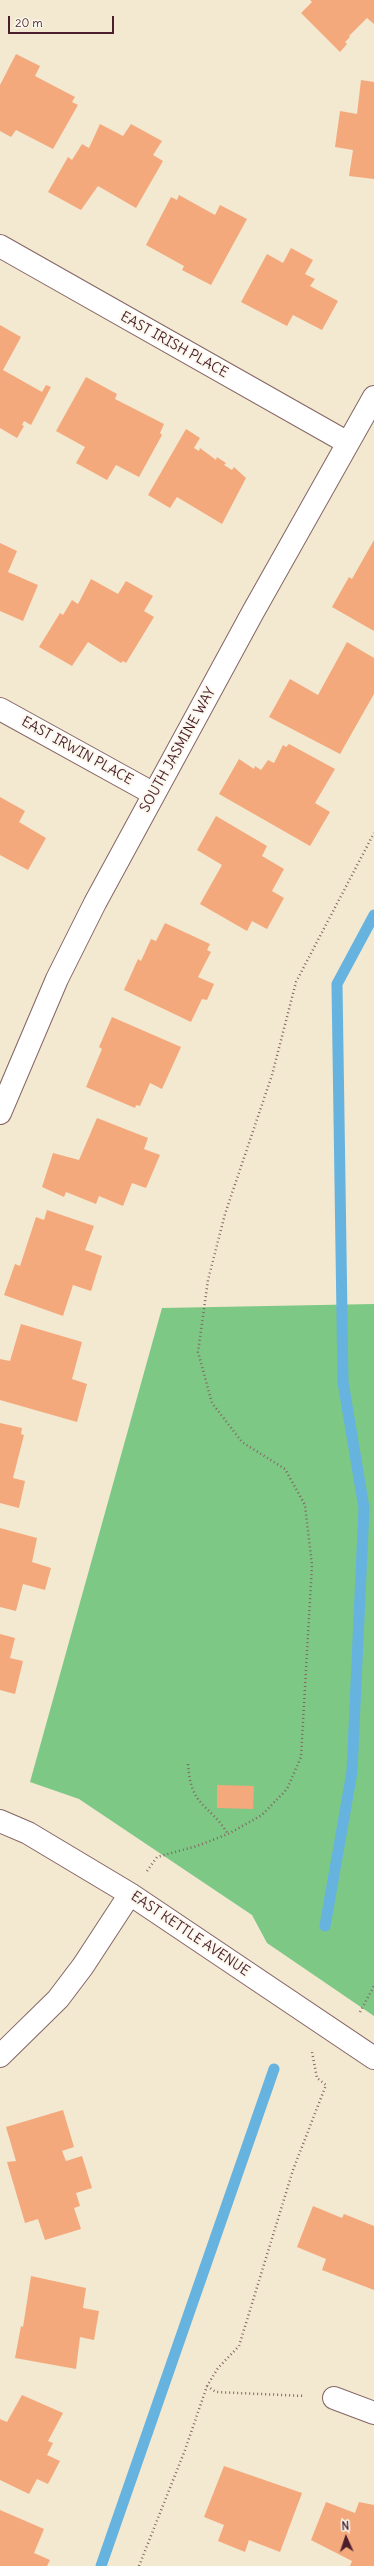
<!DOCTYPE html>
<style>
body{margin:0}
#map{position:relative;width:374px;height:2566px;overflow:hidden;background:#f3e8d0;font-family:Delius,sans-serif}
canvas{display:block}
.north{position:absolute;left:326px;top:2518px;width:40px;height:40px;-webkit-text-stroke:3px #fbf7ec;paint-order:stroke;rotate:357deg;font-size:11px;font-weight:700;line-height:16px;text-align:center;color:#4a1f2b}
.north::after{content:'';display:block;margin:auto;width:14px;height:18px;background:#4a1f2b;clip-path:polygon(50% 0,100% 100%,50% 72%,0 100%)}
.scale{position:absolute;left:8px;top:16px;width:106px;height:18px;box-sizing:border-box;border:2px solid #4a1f2b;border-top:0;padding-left:5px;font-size:12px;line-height:14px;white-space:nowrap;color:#4a1f2b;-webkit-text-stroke:3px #fbf7ec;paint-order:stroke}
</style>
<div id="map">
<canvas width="374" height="2566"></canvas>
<div class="north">N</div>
<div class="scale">20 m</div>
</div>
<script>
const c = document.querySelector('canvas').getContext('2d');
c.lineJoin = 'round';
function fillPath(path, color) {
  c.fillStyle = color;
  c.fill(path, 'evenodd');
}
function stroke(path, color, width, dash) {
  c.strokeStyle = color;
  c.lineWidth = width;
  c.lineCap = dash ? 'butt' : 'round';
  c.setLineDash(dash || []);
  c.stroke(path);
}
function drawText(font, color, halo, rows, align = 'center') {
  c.font = font + ' Delius,sans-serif';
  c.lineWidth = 4;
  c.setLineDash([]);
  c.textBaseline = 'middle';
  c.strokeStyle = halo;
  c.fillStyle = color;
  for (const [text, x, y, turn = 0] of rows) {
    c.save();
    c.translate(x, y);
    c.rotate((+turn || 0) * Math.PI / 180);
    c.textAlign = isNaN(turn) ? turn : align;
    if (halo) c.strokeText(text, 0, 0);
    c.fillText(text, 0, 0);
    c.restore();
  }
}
fillPath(new Path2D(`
 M374 1304V2016L267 1943 252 1915 79 1799 30 1782 162 1308Z`), '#7dc885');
stroke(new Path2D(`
 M325 1926 352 1772 364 1508 343 1382 337 984 374 915
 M101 2566 274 2069`), '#66b3e0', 11);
fillPath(new Path2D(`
 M310 0H374V24L367 18 349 36 350 37 345 42 347 44 340 52 301 13 312 2Z
 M16 54 40 66 35 76 75 97 72 102 78 105 53 149 16 130 11 137 0 131V85Z
 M361 80 374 82V179L349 176 353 150 335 147 340 111 357 114Z
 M100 124 123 136 131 124 162 141 153 155 163 161 136 208 98 186 81 210 48 192 68 157 72 160 82 144 89 148Z
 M179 195 215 215 220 205 247 219 211 285 182 270 184 266 146 245 171 197 177 200Z
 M291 248 313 260 305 274 315 279 310 286 338 301 322 330 293 315 287 326 241 302 267 254 283 263Z
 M0 325 21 337 3 370 42 392 46 385 51 387 31 425 24 421 22 425 24 426 17 438 0 428Z
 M86 377 117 394 115 399 164 424 160 433 162 435 139 477 116 465 107 480 76 463 85 447 56 431Z
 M186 429 200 438 194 448 199 451 200 448 216 460 217 457 226 463 224 465 232 470 234 467 246 478 222 524 177 497 170 508 148 495Z
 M374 540V631L332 607 349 577 352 579Z
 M0 543 17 551 8 572 38 585 23 621 0 611Z
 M91 579 118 594 126 581 153 596 144 611 154 617 126 663 123 661 121 663 88 642 72 666 39 647 60 613 63 615 72 600 78 604Z
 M347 642 374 658V694L340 754 269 717 290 679 318 695Z
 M289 744 335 769 315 803 330 812 310 846 219 794 239 759 254 769 255 766 261 770 268 760 274 763 283 745 286 747Z
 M0 797 25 811 19 822 46 838 28 870 0 855Z
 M216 816 267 846 262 856 284 869 272 891 284 898 267 929 252 921 247 931 200 904 222 865 197 850Z
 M165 923 210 944 207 950 211 952 198 977 214 984 207 1000 202 999 191 1022 124 990 138 959 141 961 151 939 156 941Z
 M112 1017 181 1047 162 1089 150 1083 140 1106 136 1105 135 1108 86 1087 102 1049 99 1047Z
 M97 1118 148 1138 144 1149 160 1155 146 1188 132 1183 123 1206 99 1196 96 1204 66 1192 64 1197 42 1187 53 1153 79 1160Z
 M47 1210 94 1226 85 1250 102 1256 91 1291 73 1285 63 1316 4 1295 15 1264 20 1266 36 1217 44 1220Z
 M21 1324 82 1342 72 1379 87 1384 77 1422 0 1400V1359L10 1361Z
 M0 1423 22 1428 21 1434 24 1435 13 1478 25 1481 19 1508 0 1503Z
 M0 1528 37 1538 32 1562 51 1568 45 1590 23 1584 16 1611 0 1607Z
 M0 1634 15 1638 10 1658 23 1661 15 1694 0 1690Z
 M217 1785 254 1786 253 1809 217 1808Z
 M63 2110 74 2147 62 2151 66 2161 82 2156 92 2188 76 2193 80 2206 74 2208 81 2229 45 2240 38 2219 25 2223 7 2162 16 2161 6 2127Z
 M313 2206 342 2218 344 2214 374 2226V2290L322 2270 326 2259 297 2247Z
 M31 2276 86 2288 83 2308 99 2311 94 2340 80 2337 76 2369 15 2358 21 2326 23 2327Z
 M22 2395 63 2413 48 2441 53 2443 47 2455 60 2461 48 2484 37 2479 29 2494 0 2480V2419L7 2422Z
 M224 2466 302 2493 280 2552 249 2540 245 2552 218 2541 224 2525 204 2517Z
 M326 2502 355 2513 359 2502 374 2505V2566H350L352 2561 311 2540Z
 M0 2510 44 2529 34 2553 50 2560 47 2566H0Z`), '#f4a97d');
const minor = new Path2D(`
 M0 246 348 443
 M0 709 154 794
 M0 1113 57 979 95 903 253 612 374 397
 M0 1821 28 1833 130 1894 374 2058
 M0 2056 58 1999 83 1966 130 1894
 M334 2398 374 2413`);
stroke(minor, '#856565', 24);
stroke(new Path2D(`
 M188 1764C191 1808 208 1802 228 1834
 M147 1871 157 1857 197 1846 228 1834 262 1815 287 1789 301 1757 312 1565 305 1505 285 1469 242 1442 212 1403 198 1352 208 1280 225 1214 272 1075 296 982 374 833
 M360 2012 374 1986
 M207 2386 216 2392 305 2396
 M139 2566 185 2450 207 2386 218 2368 239 2346 293 2170 326 2085 317 2078 312 2052`), '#856565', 2.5, [1, 3]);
stroke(minor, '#fff', 22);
drawText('14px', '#4a1f2b', '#fbf7ec', [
 ["EAST IRISH PLACE",174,345,29],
 ["SOUTH JASMINE WAY",178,750,-61],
 ["EAST IRWIN PLACE",77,751,29],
 ["EAST KETTLE AVENUE",190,1934,34]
]);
</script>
